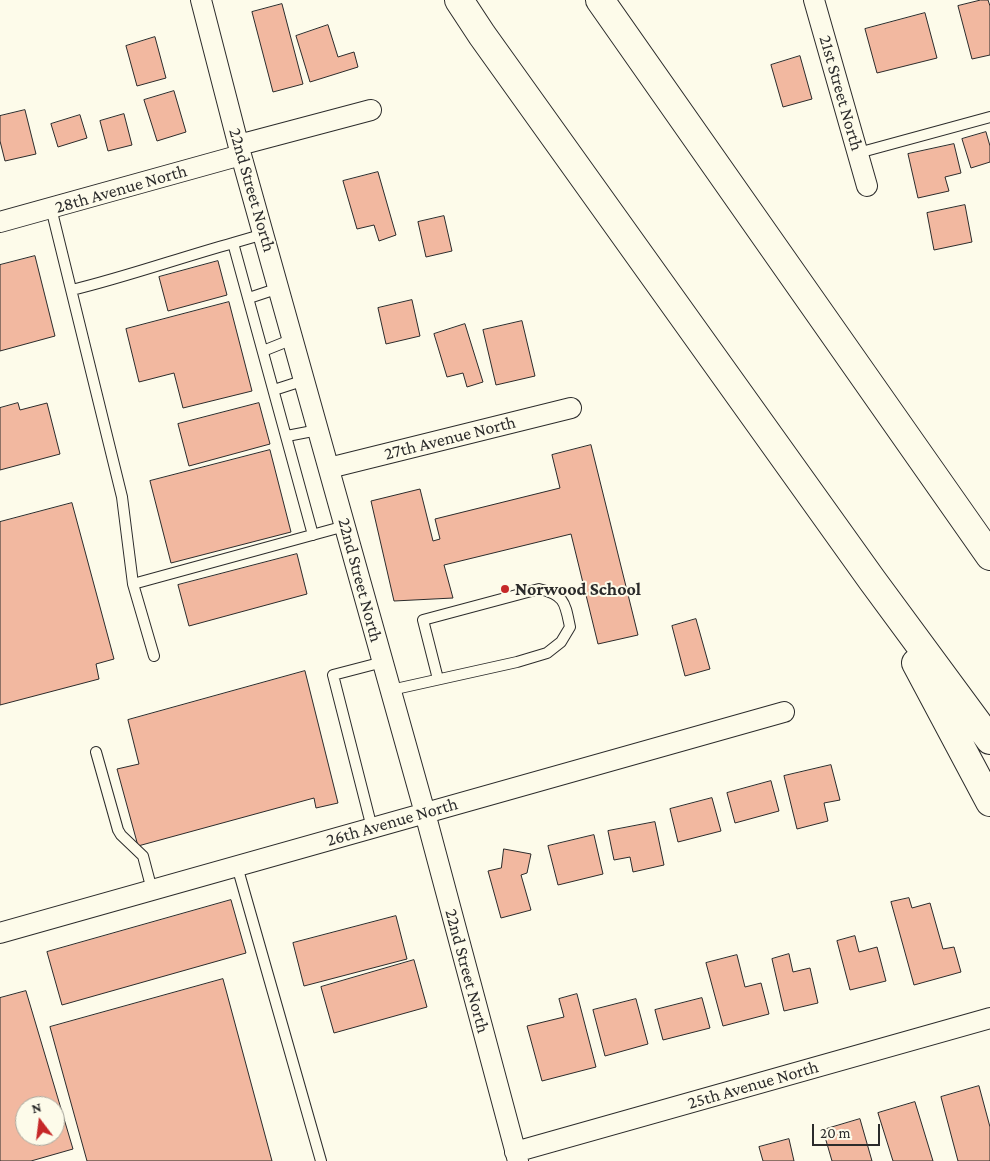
<!DOCTYPE html>
<style>
body{margin:0}
#map{position:relative;width:990px;height:1161px;overflow:hidden;background:#fdfbea;font-family:"Crimson Pro",serif}
canvas{display:block}
.north{position:absolute;left:15px;top:1096px;width:50px;height:50px;box-sizing:border-box;background:#fdfbea;border:1px solid #a9a89e;border-radius:50%;rotate:345deg;font-size:14px;font-weight:700;line-height:20px;text-align:center;color:#2b2b2b}
.north::after{content:'';display:block;margin:auto;width:18px;height:22px;background:#c62828;clip-path:polygon(50% 0,100% 100%,50% 72%,0 100%)}
.scale{position:absolute;left:812px;top:1124px;width:68px;height:22px;box-sizing:border-box;border:2px solid #2b2b2b;border-top:0;padding-left:6px;font-size:15px;line-height:18px;white-space:nowrap;color:#2b2b2b;-webkit-text-stroke:4px #fdfbea;paint-order:stroke}
</style>
<div id="map">
<canvas width="990" height="1161"></canvas>
<div class="north">N</div>
<div class="scale">20 m</div>
</div>
<script>
const c = document.querySelector('canvas').getContext('2d');
c.lineJoin = 'round';
function fillPath(path, color) {
  c.fillStyle = color;
  c.fill(path, 'evenodd');
}
function stroke(path, color, width, dash) {
  c.strokeStyle = color;
  c.lineWidth = width;
  c.lineCap = dash ? 'butt' : 'round';
  c.setLineDash(dash || []);
  c.stroke(path);
}
function drawText(font, color, halo, rows, align = 'center') {
  c.font = font + ' "Crimson Pro",serif';
  c.lineWidth = 4;
  c.setLineDash([]);
  c.textBaseline = 'middle';
  c.strokeStyle = halo;
  c.fillStyle = color;
  for (const [text, x, y, turn = 0] of rows) {
    c.save();
    c.translate(x, y);
    c.rotate((+turn || 0) * Math.PI / 180);
    c.textAlign = isNaN(turn) ? turn : align;
    if (halo) c.strokeText(text, 0, 0);
    c.fillText(text, 0, 0);
    c.restore();
  }
}
const building = new Path2D(`
 M981 0H988L990 6V55L972 59 958 6Z
 M282 4 303 84 273 92 252 12Z
 M925 13 937 58 877 73 865 29Z
 M328 25 338 57 354 52 358 67 310 82 296 36Z
 M155 37 166 78 137 86 126 46Z
 M800 56 812 99 783 107 771 65Z
 M174 91 186 132 157 141 144 100Z
 M25 110 36 154 5 161 0 141V116Z
 M124 114 132 145 108 151 100 121Z
 M80 115 87 138 58 147 51 124Z
 M986 132 990 146V162L971 168 962 139Z
 M954 144 961 173 945 177 949 191 918 198 908 154Z
 M378 172 396 235 379 241 374 225 357 229 343 181Z
 M965 205 972 242 934 250 927 213Z
 M444 216 452 251 426 257 418 222Z
 M35 256 55 336 0 351V265Z
 M218 261 227 295 168 311 159 277Z
 M412 300 420 336 386 344 378 308Z
 M229 302 252 391 183 408 174 373 139 382 126 329Z
 M522 321 535 376 496 385 483 330Z
 M465 324 483 382 467 387 463 373 447 377 434 334Z
 M18 403 20 410 47 403 60 454 0 470V408Z
 M259 403 270 444 189 466 178 424Z
 M591 445 638 635 598 644 571 534 444 565 453 598 394 601 371 501 420 489 433 541 440 539 435 519 560 488 552 455Z
 M270 450 291 532 171 563 150 481Z
 M72 503 114 659 96 664 99 679 0 705V522Z
 M297 554 307 594 189 626 178 585Z
 M696 619 710 669 685 676 672 626Z
 M305 671 338 803 316 808 314 798 138 846 117 769 139 764 128 720Z
 M831 765 840 800 824 803 828 821 797 829 784 776Z
 M771 781 779 811 735 823 727 793Z
 M712 798 721 831 678 842 670 809Z
 M655 822 664 865 633 872 630 857 614 860 608 831Z
 M594 835 603 874 558 885 548 846Z
 M504 849 531 854 527 873 521 875 531 910 501 918 488 871 501 868Z
 M909 898 912 908 930 903 943 949 954 947 961 972 914 985 891 902Z
 M231 900 246 953 62 1005 47 952Z
 M396 916 407 959 304 986 293 943Z
 M855 936 859 952 877 947 886 981 850 990 837 941Z
 M789 954 793 972 810 968 818 1003 784 1011 772 959Z
 M737 955 745 987 761 983 769 1014 723 1026 706 963Z
 M414 960 427 1007 334 1033 321 987Z
 M223 979 272 1161H87L50 1027Z
 M26 991 73 1149 31 1161H0V998ZM25 1106H55V1136H25Z
 M577 994 596 1067 542 1081 527 1026 564 1017 559 999Z
 M702 998 710 1028 663 1040 655 1010Z
 M636 999 648 1044 605 1056 593 1010Z
 M979 1086 990 1127V1161H958L941 1097Z
 M915 1102 933 1161H893L878 1113Z
 M860 1119 872 1161H832L823 1130Z
 M789 1139 794 1161H763L759 1147Z`);
fillPath(building, '#f2b8a0');
stroke(building, '#2b2b2b', 1);
const lane = new Path2D(`
 M858 153 990 117
 M51 208 122 497 133 584
 M264 234 233 243 313 535
 M72 290C126 277 179 258 233 243
 M249 298 279 288
 M263 351 293 339
 M274 390 305 380
 M287 436 318 430
 M154 656 133 584 345 526
 M391 690 517 662 547 653 561 642 570 627C565 603 565 595 539 589L423 620 438 679
 M96 752 118 830 121 835 143 856 152 890
 M372 828 333 675 383 662
 M237 866 321 1161`);
const street = new Path2D(`
 M201 0 241 155 425 813 518 1161
 M814 0 867 186
 M239 145 371 110
 M0 222 241 155
 M329 468 571 408
 M0 933 784 712
 M515 1152 990 1018`);
const highway = new Path2D(`
 M459 0 482 35 872 580 990 740
 M600 0 990 556
 M916 663 990 802`);
stroke(lane, '#2b2b2b', 12);
stroke(street, '#2b2b2b', 22);
stroke(highway, '#2b2b2b', 30);
stroke(lane, '#fdfbea', 10);
stroke(street, '#fdfbea', 20);
stroke(highway, '#fdfbea', 28);
for (const [x, y, r, color] of [
 [505,589,5,"#c62828"]
]) {
  const dot = new Path2D();
  dot.arc(x, y, r, 0, 2 * Math.PI);
  c.fillStyle = color;
  c.fill(dot);
  stroke(dot, '#fdfbea', 2);
}
drawText('18px', '#2b2b2b', '#fdfbea', [
 ["21st Street North",841,93,74],
 ["28th Avenue North",121,189,-16],
 ["22nd Street North",252,190,74],
 ["27th Avenue North",450,438,-14],
 ["22nd Street North",360,580,75],
 ["26th Avenue North",392,822,-16],
 ["22nd Street North",467,971,75],
 ["25th Avenue North",753,1085,-16]
]);
drawText('bold 18px', '#2b2b2b', '#fdfbea', [
 ["Norwood School",515,589]
], 'left');
</script>
